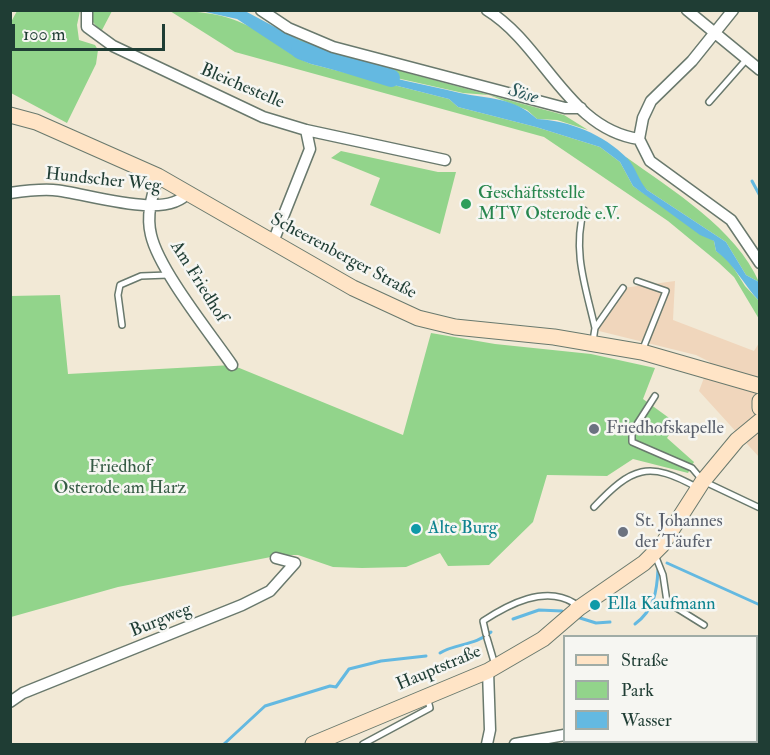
<!DOCTYPE html>
<meta charset="utf-8">
<style>
body{margin:0}
#map{position:relative;width:770px;height:755px;overflow:hidden;background:#f2e9d6;font-family:"IM FELL Double Pica",serif}
canvas{display:block}
.frame{position:absolute;inset:0;border:12px solid #1f3d34;pointer-events:none}
.legend{position:absolute;left:563px;top:635px;width:195px;height:108px;box-sizing:border-box;background:#f6f6f2;border:2px solid #a0aca6;margin:0;padding:8px 10px;list-style:none;font-size:18px;color:#1f3d34}
.legend li{display:flex;align-items:center;gap:12px;height:30px}
.legend b{width:30px;border:2px solid #a0aca6}
.scale{position:absolute;left:12px;top:24px;width:153px;height:27px;box-sizing:border-box;border:3px solid #1f3d34;border-top:0;padding-left:8px;font-size:18px;line-height:21px;white-space:nowrap;color:#1f3d34;-webkit-text-stroke:4px #f6f6f2;paint-order:stroke}
</style>
<div id="map">
<canvas width="770" height="755"></canvas>
<div class="frame"></div>
<ul class="legend">
<li><b style="height:8px;background:#ffe4c6"></b>Straße</li>
<li><b style="height:16px;background:#92d48b"></b>Park</li>
<li><b style="height:16px;background:#64b9e1"></b>Wasser</li>
</ul>
<div class="scale">100 m</div>
</div>
<script>
const c = document.querySelector('canvas').getContext('2d');
c.lineJoin = 'round';
function fillPath(path, color) {
  c.fillStyle = color;
  c.fill(path, 'evenodd');
}
function stroke(path, color, width, dash) {
  c.strokeStyle = color;
  c.lineWidth = width;
  c.lineCap = dash ? 'butt' : 'round';
  c.setLineDash(dash || []);
  c.stroke(path);
}
function drawText(font, color, halo, rows, align = 'center') {
  c.font = font + ' "IM FELL Double Pica",serif';
  c.lineWidth = 5;
  c.setLineDash([]);
  c.textBaseline = 'middle';
  c.strokeStyle = halo;
  c.fillStyle = color;
  for (const [text, x, y, turn = 0] of rows) {
    c.save();
    c.translate(x, y);
    c.rotate((+turn || 0) * Math.PI / 180);
    c.textAlign = isNaN(turn) ? turn : align;
    if (halo) c.strokeText(text, 0, 0);
    c.fillText(text, 0, 0);
    c.restore();
  }
}
fillPath(new Path2D(`
 M675 281 673 320 754 351 759 343V457L699 391 710 362 696 355 595 330 623 288Z`), '#f0d6bc');
fillPath(new Path2D(`
 M17 11H80L77 25 79 40 95 45 98 50 96 64 67 123 11 93V22Z
 M91 11H112L101 32 93 22Z
 M170 11C203 11 231 14 259 32 277 43 291 56 311 64L449 99 458 107 536 127 600 147 620 162 633 186 714 241 716 251 728 259 745 286 759 301V319L734 277 719 263 668 221 544 137 235 52Z
 M286 35 352 58 564 115 588 130 557 120 537 119 527 110 489 95 463 93 361 70 324 58 316 49Z
 M341 151 438 172H456L440 234 370 205 380 178 331 158Z
 M626 157C672 190 736 229 759 282L746 275 726 242 647 190 639 182Z
 M60 295 68 374 232 365 403 435 431 333 495 344 591 354 655 368 643 399 676 423 667 438 694 462 688 473 633 459 607 476 547 475 533 522 489 565 448 566 440 553 406 567 362 568 333 567 298 555H281L118 587 11 617V296Z`), '#92d48b');
fillPath(new Path2D(`
 M201 11H245L316 49C325 61 338 61 352 66 386 78 424 84 460 93 488 99 514 97 537 119 570 121 603 134 627 158 636 167 638 180 647 190L726 242 746 275 759 282V301C744 285 734 264 716 251L714 241 700 235 633 186 620 162 600 147 536 127 458 107 449 99 311 64 298 59 237 19Z`), '#64b9e1');
stroke(new Path2D(`
 M752 181 760 196
 M667 563 760 605
 M580 618 596 623 610 622
 M513 619 539 610 562 611
 M635 624C654 610 657 592 658 569
 M440 653C456 643 475 646 491 632
 M224 744 265 706 330 686 336 687 349 669 381 661 426 656`), '#64b9e1', 3);
stroke(new Path2D(`
 M300 50 391 78`), '#64b9e1', 18);
const lane = new Path2D(`
 M709 102 746 60
 M584 210C572 251 586 288 595 328
 M637 281 666 291 642 351
 M122 325 118 295 120 285 141 276 168 275
 M593 341 595 328 623 288
 M655 396 632 432V442L692 468 703 481 760 508
 M594 507C632 467 648 460 698 488
 M655 555 663 575 667 602 704 625
 M486 634 483 621C509 604 545 585 574 603L572 609
 M487 638 495 665
 M363 744 430 708 427 697`);
const street = new Path2D(`
 M87 10V27L113 46 263 117 306 130 445 160
 M261 10 288 28 333 47 565 108H581
 M487 10C544 45 568 129 639 139
 M687 10 760 70
 M733 10 692 61 651 101 643 118 639 139 650 161 731 220 760 263
 M158 176C152 196 146 215 151 235 159 270 210 333 232 365
 M10 193C24 191 39 189 53 190 84 192 168 222 188 192
 M273 242 310 149 306 130
 M10 702 23 693 242 605 270 591 295 563 276 558
 M756 741 760 742
 M487 744 490 730 488 671
 M515 744 564 735
 M694 744 696 742`);
const secondary = new Path2D(`
 M10 115 36 122 158 176 353 288 418 318 455 327 554 337 642 352 760 386
 M760 401V408
 M313 744 488 671 543 639 579 608 644 563 662 545 703 481 737 440 760 421`);
stroke(lane, '#69796d', 8);
stroke(street, '#69796d', 13);
stroke(secondary, '#69796d', 17);
stroke(lane, '#fff', 5);
stroke(street, '#fff', 10);
stroke(secondary, '#ffe4c6', 15);
for (const [x, y, r, color] of [
 [466,204,6,"#2e9e5b"],
 [594,429,6,"#6b7280"],
 [416,529,6,"#0f9aa8"],
 [623,532,6,"#6b7280"],
 [595,605,6,"#0f9aa8"]
]) {
  const dot = new Path2D();
  dot.arc(x, y, r, 0, 2 * Math.PI);
  c.fillStyle = color;
  c.fill(dot);
  stroke(dot, '#f6f6f2', 2);
}
drawText('18px', '#1f3d34', '#f6f6f2', [
 ["Bleichestelle",242,87,23],
 ["Hundscher Weg",103,181,6],
 ["Scheerenberger Straße",343,257,28],
 ["Am Friedhof",198,282,58],
 ["Burgweg",161,621,-22],
 ["Hauptstraße",439,669,-23]
]);
drawText('18px', '#27864d', '#f6f6f2', [
 ["Geschäftsstelle",478,194],
 ["MTV Osterode e.V.",478,215]
], 'left');
drawText('18px', '#5b616d', '#f6f6f2', [
 ["Friedhofskapelle",606,429],
 ["St. Johannes",635,522],
 ["der Täufer",635,543]
], 'left');
drawText('18px', '#365b45', '#f6f6f2', [
 ["Friedhof",120,468],
 ["Osterode am Harz",120,489]
]);
drawText('18px', '#0d838f', '#f6f6f2', [
 ["Alte Burg",428,529],
 ["Ella Kaufmann",607,605]
], 'left');
drawText('italic 20px', '#305c5f', '#f6f6f2', [
 ["Söse",523,95,17]
]);
</script>
